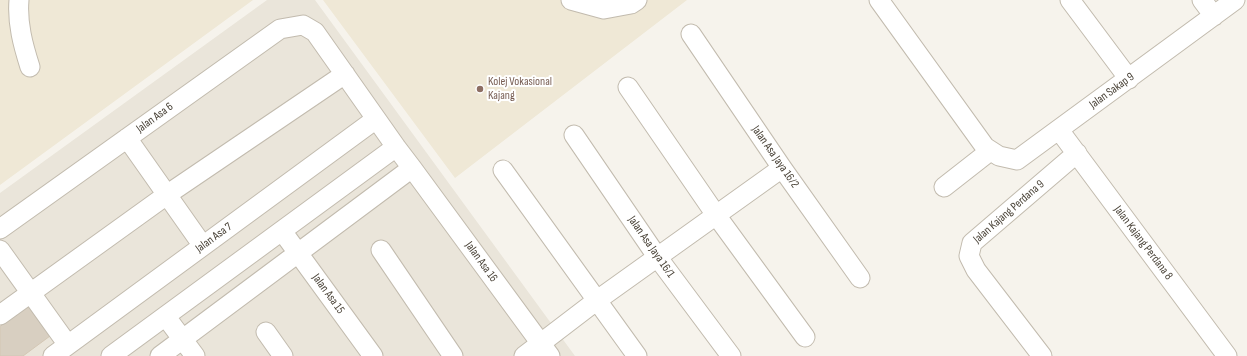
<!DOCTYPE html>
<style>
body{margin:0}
canvas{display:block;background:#f6f3ec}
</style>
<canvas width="1247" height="356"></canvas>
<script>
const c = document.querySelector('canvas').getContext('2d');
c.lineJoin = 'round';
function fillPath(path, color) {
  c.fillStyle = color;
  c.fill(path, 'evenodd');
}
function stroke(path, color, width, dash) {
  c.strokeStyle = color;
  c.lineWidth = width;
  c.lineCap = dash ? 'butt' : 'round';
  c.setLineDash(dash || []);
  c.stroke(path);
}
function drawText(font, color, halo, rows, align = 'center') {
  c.font = font + ' "Sofia Sans Condensed",sans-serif';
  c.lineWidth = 4;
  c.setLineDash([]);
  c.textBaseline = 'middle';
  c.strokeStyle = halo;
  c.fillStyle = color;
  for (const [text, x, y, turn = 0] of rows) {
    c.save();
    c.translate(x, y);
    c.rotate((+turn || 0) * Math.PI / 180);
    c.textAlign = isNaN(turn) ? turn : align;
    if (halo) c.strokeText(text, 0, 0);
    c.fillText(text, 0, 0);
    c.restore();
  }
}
fillPath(new Path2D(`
 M267 0H315L575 356H0V193Z`), '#eae5da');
fillPath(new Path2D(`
 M0 0H253L0 185Z
 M323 0H687L455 178Z`), '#efe8d6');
const building = new Path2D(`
 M28 306 50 336 23 356H0V327Z`);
fillPath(building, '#d8cfc1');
stroke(building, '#d3c7b4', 1);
const minor = new Path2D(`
 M19 0C17 23 23 45 30 67
 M571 0 604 9 631 4 637 0
 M879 0 985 147 999 156 1017 160 1235 0
 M1070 0 1129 79
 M1202 0 1214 16
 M691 34 782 168 860 278
 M628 87 716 215 805 337
 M1059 130 1227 356
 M574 135 658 258 731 356
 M127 138 203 246
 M503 170 637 356
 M944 187 990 151
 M0 229 280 29 303 25 315 32 396 147 412 168 550 356
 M282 231 373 356
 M0 250 68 345
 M381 250 453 356
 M0 315 168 194 345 74
 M166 317 195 356
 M266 332 283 356
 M53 356 376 119
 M111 356 396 147
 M160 356 412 168
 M524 356 596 301 782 168
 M1042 356 976 270 969 256 972 243 1077 153`);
stroke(minor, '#c2bbae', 21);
stroke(minor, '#fff', 19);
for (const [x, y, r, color] of [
 [480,89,4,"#8d6e63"]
]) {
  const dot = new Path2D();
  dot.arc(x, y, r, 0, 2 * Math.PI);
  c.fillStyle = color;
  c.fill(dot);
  stroke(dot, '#fff', 1.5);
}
drawText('12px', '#785e54', '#fff', [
 ["Kolej Vokasional",488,82],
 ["Kajang",488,96]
], 'left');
drawText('12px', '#4b4439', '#fff', [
 ["Jalan Sakap 9",1112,91,-36],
 ["Jalan Asa 6",155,118,-36],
 ["Jalan Asa Jaya 16/2",775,157,55],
 ["Jalan Kajang Perdana 9",1009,212,-41],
 ["Jalan Asa 7",214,238,-36],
 ["Jalan Kajang Perdana 8",1143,243,53],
 ["Jalan Asa Jaya 16/1",651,247,55],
 ["Jalan Asa 16",481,262,54],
 ["Jalan Asa 15",328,294,54]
]);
</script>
